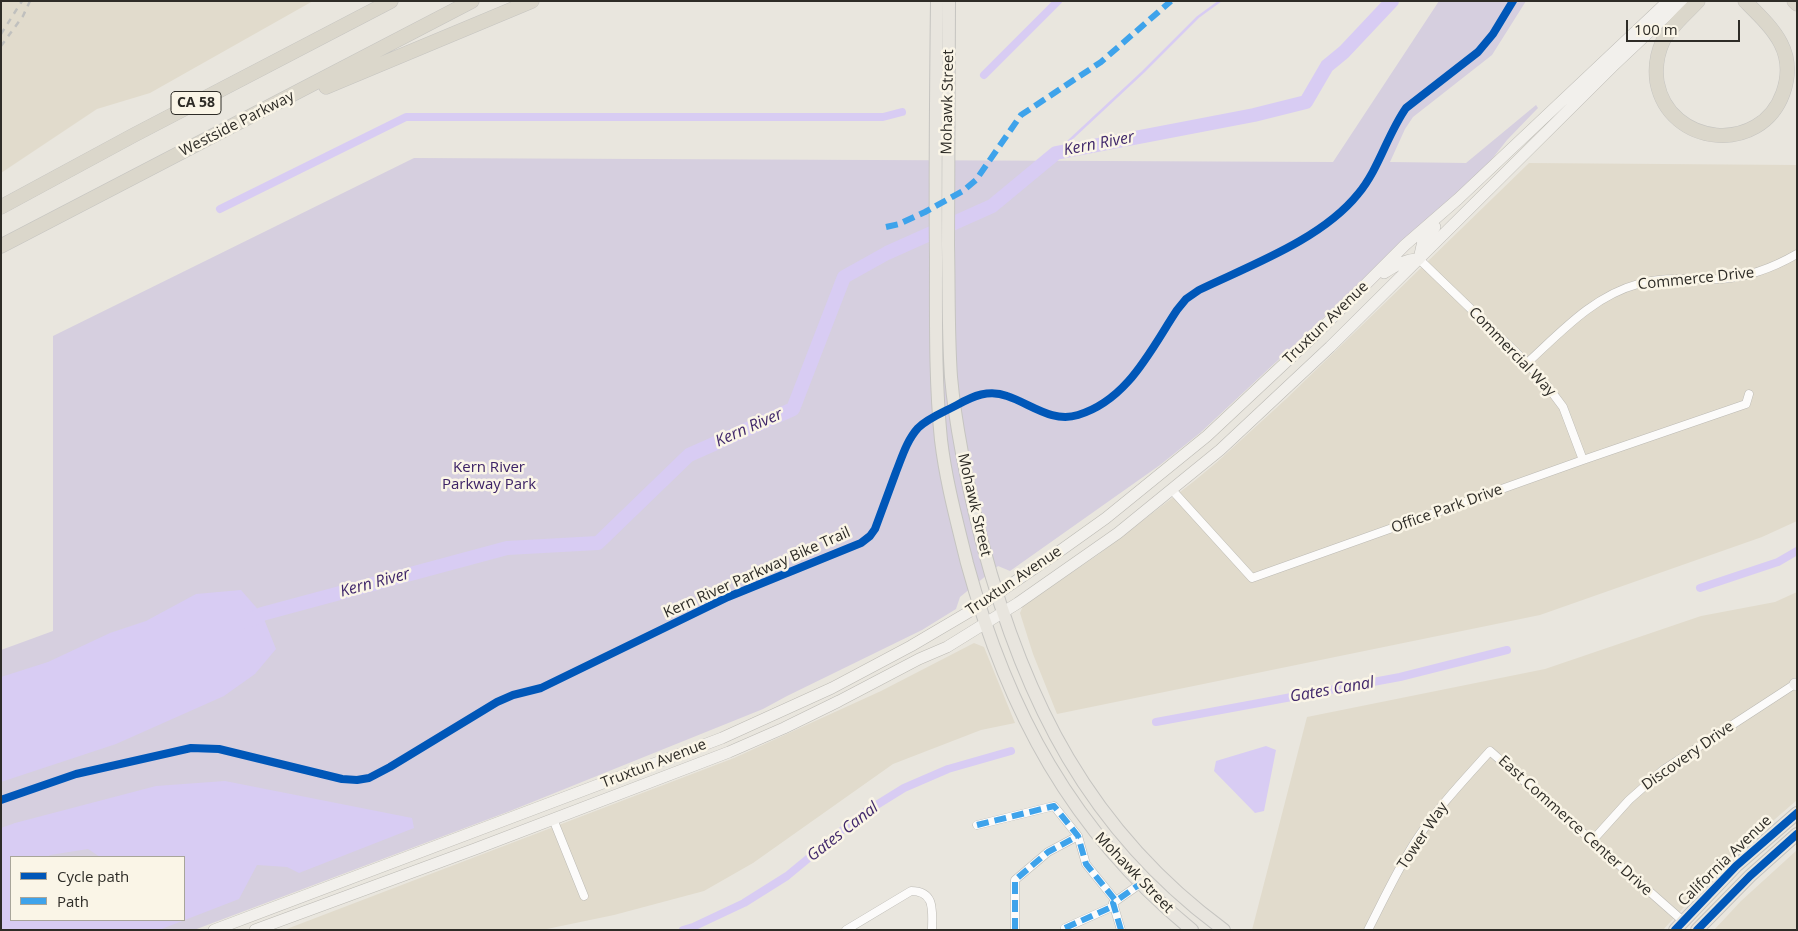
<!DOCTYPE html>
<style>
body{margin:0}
#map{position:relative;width:1798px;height:931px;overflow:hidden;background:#e9e6de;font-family:"Open Sans",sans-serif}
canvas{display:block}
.frame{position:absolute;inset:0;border:2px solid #2e2c27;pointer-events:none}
.legend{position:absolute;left:10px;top:856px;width:175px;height:65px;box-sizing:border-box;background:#faf5e7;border:1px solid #a8a59a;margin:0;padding:6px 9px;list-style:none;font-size:15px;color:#2e2c27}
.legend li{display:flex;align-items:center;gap:10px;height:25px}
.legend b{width:25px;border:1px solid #a8a59a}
.scale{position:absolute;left:1626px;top:20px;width:114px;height:22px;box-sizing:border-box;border:2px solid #2e2c27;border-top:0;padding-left:6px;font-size:15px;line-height:18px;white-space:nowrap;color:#2e2c27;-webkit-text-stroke:4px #faf5e7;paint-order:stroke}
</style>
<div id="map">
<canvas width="1798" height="931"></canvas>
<div class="frame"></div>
<ul class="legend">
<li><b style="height:6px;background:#0057b8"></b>Cycle path</li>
<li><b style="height:6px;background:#3ea3eb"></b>Path</li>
</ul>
<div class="scale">100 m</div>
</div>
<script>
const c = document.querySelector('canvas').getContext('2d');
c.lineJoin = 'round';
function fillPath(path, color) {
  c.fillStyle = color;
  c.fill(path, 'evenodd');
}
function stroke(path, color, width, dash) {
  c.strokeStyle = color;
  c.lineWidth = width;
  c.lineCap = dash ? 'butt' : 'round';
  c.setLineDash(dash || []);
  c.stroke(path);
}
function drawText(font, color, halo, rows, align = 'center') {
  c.font = font + ' "Open Sans",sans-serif';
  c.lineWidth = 5;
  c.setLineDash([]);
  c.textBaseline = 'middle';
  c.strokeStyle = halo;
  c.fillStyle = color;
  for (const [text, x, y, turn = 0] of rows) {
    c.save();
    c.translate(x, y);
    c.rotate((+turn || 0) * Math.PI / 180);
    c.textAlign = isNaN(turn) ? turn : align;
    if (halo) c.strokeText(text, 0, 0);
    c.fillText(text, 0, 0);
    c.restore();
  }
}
fillPath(new Path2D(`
 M1 1H313L150 93 97 109 1 173Z
 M1529 163 1797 165V521L1762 537 1540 615 1057 714 1033 654 1020 613 1023 606 1099 554 1193 482 1217 462 1286 399Z
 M1797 592V800L1729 859 1705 884 1663 930H1252L1307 717 1545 669 1701 616 1775 602Z
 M974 643 984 647 1015 723 981 730 893 764 753 863 704 891 614 915 542 930H284L734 758 881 691Z
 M1797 850V930H1714L1741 901Z`), '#e1dbcc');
fillPath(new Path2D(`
 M1439 1H1526L1492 55 1413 117 1405 129 1390 162 1466 163 1536 105 1538 108 1507 140 1488 164 1200 433 1160 465 1010 571 998 566 960 597 956 609 922 630 787 696 763 709 510 811 194 930H1V650L53 631V336L414 158 1333 162ZM11 857H184V920H11Z`), '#d6cfdf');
fillPath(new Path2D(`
 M241 590 262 614 276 649 255 674 224 696 116 744 1 782V677L48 662 110 633 146 621 196 594Z
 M1266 746 1276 750 1264 811 1255 813 1214 771 1216 761Z
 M225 781 412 818 414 828 299 873 287 867 257 865 239 899 159 930H1V828L15 823 156 786ZM88 849 100 857H184V920H11V857H48L50 855Z`), '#d8ccf3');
stroke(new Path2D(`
 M1056 153 1143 72 1198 17 1220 1`), '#d8ccf3', 2.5);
stroke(new Path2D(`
 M984 75 1058 1
 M220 209 406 117H883L902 112
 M1700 588 1778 562 1797 551
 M1156 722 1400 677 1507 650
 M683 930 693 927 744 903 787 876 862 814 904 788 948 769 1011 751`), '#d8ccf3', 8);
stroke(new Path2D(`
 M247 622 262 614 507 548 598 543 689 455 793 409 844 277 887 253 992 206 1056 153 1254 115 1306 102 1327 66 1344 52 1392 1`), '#d8ccf3', 14);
const street = new Path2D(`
 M1419 259 1527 363 1545 383 1563 407 1583 460
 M1527 363C1560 333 1593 296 1638 284 1665 276 1693 280 1721 279 1749 277 1773 268 1797 254
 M1172 490 1252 578 1583 460 1746 404 1749 394
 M553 819 584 896
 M977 825 1054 806 1078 836 1086 864 1116 901
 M1592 841 1629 800 1663 770 1795 684
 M1065 928 1114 906
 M846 930 911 891C936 891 932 912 932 930
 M1015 930V880L1048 852 1078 836
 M1121 930 1113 903 1140 884
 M1368 930C1384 899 1398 868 1417 839 1438 807 1465 779 1490 751L1683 921`);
const secondary = new Path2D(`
 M1419 259 1423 241 1435 227
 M1384 273C1396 266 1404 259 1419 259
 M1795 684 1797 685
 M214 930 722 738 832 688 911 646 979 606 1057 553 1106 518 1207 436 1317 333 1405 245 1458 199 1668 1
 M255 930 475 849 729 752 784 728 839 701 919 659 947 647 1018 603 1118 533 1220 450 1330 347 1612 67 1682 1`);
const primary = new Path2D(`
 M937 1C936 87 935 173 936 258 936 319 935 380 941 440 946 482 957 522 967 563 1007 710 1072 832 1192 930
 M949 1C949 83 948 164 948 245 949 289 948 333 951 377 956 433 968 487 982 542 1024 700 1089 831 1224 930
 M1675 930 1736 866 1797 813
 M1697 930 1750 876 1797 834`);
const highway = new Path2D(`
 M1698 1C1686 14 1671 26 1663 41 1657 54 1655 68 1657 82 1669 147 1761 155 1783 93 1798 51 1772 28 1745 1
 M1794 1 1797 4
 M326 87 532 1
 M1 207 134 135 391 1
 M1 246 472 1`);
stroke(street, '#bcbab4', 9);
stroke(secondary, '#bcbab4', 12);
stroke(primary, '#c5c4c0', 14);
stroke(highway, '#c5c4c0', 15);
stroke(street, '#fcfbfa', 8);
stroke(secondary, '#f2f0ec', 11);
stroke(primary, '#e8e5de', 12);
stroke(highway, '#dbd7cb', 14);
stroke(new Path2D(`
 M1 34 22 1
 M1 46 23 16 30 1`), '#c0c0be', 2.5, [6, 6]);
stroke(new Path2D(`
 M886 227 899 224 925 212 963 191 976 180 1021 115 1101 62 1171 1
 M977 825 1054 806 1078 836 1086 864 1116 901
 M1065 928 1114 906
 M1015 930V880L1048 852 1078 836
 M1121 930 1113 903 1140 884`), '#3ea3eb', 6, [12, 6]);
stroke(new Path2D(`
 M1 800 76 774 191 748 219 749 342 779 357 780 369 778 390 767 497 702 513 695 541 688 728 597 861 543 870 536 875 529C882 510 889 491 896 472 902 457 907 440 918 428 928 418 944 412 957 405 973 396 989 389 1007 396 1031 404 1052 423 1078 415 1128 400 1151 349 1177 310L1186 299 1199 290C1251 265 1322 239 1358 194 1379 169 1387 135 1406 108L1478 52 1493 34 1513 1
 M1675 930 1736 866 1797 813
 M1697 930 1750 876 1797 834`), '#0057b8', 8);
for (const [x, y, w] of [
 [196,103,50]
]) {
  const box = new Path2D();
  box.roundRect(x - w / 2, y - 11.5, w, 23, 4);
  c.fillStyle = '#faf5e7';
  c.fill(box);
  stroke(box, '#2e2c27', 1);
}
drawText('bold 14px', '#2e2c27', null, [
 ["CA 58",196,103]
]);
drawText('15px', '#2e2c27', '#faf5e7', [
 ["Mohawk Street",948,102,-89],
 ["Westside Parkway",237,124,-27],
 ["Commerce Drive",1696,279,-6],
 ["Truxtun Avenue",1326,323,-44],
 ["Commercial Way",1512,352,46],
 ["Mohawk Street",974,505,77],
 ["Office Park Drive",1447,509,-20],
 ["Kern River Parkway Bike Trail",757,573,-24],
 ["Truxtun Avenue",1014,581,-34],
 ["Discovery Drive",1688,756,-35],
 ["Truxtun Avenue",654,764,-21],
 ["East Commerce Center Drive",1575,826,42],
 ["Tower Way",1423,836,-56],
 ["California Avenue",1725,861,-44],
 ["Mohawk Street",1134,873,46]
]);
drawText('15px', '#3d2366', '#faf5e7', [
 ["Kern River",489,468],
 ["Parkway Park",489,485]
]);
drawText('italic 16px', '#41286b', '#faf5e7', [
 ["Kern River",1099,144,-11],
 ["Kern River",749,428,-24],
 ["Kern River",375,583,-15],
 ["Gates Canal",1332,690,-10],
 ["Gates Canal",843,832,-38]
]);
</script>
